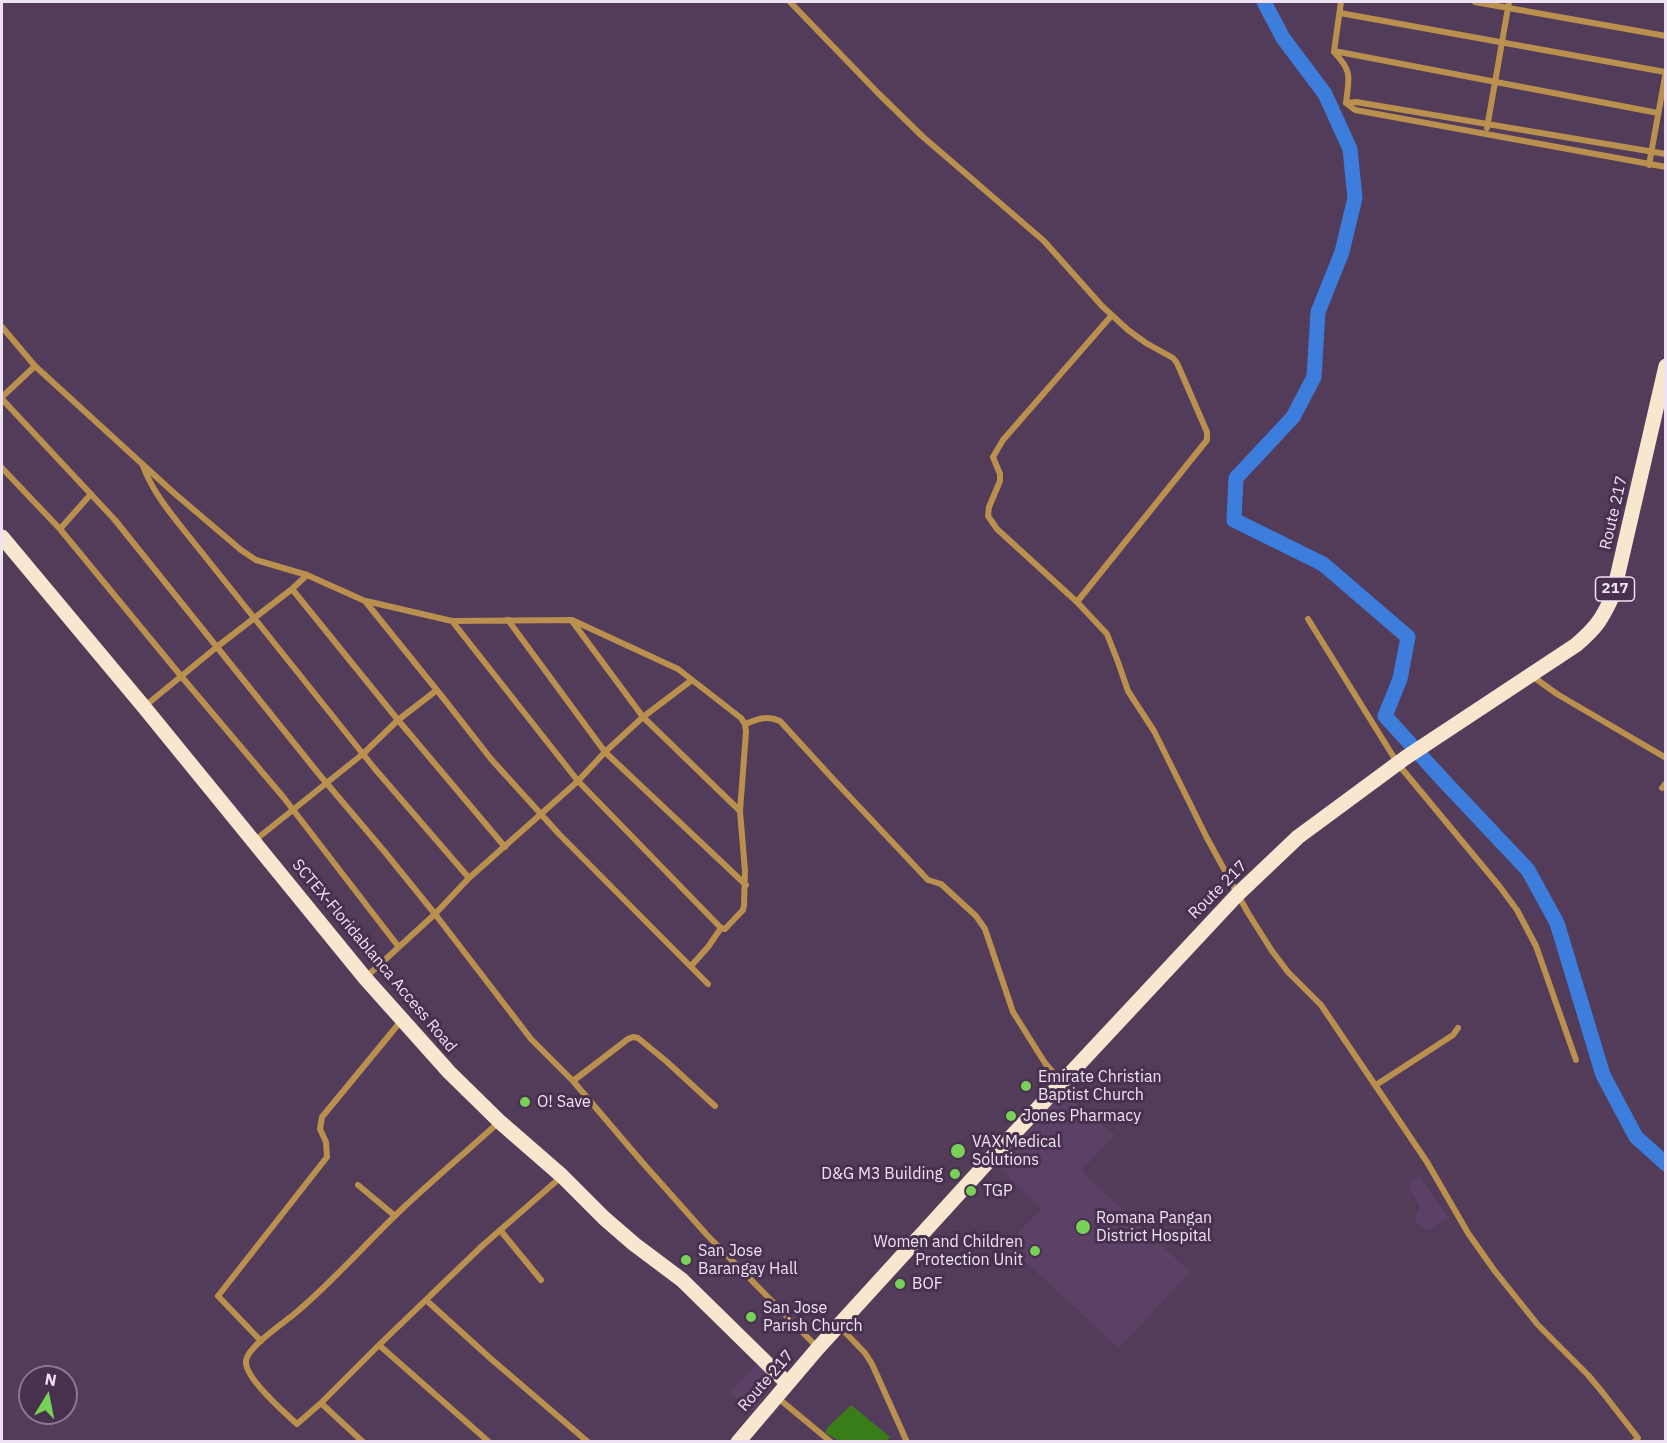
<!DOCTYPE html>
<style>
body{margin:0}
#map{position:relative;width:1667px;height:1443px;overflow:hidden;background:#533b5a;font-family:"IBM Plex Sans",sans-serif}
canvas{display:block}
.frame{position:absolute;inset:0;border:3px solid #f0e2f5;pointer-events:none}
.north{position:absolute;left:18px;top:1365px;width:60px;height:60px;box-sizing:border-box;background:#48304f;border:2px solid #8b7791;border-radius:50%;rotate:10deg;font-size:16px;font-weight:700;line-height:24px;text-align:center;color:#f0e2f5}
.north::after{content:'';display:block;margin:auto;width:21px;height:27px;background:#79d158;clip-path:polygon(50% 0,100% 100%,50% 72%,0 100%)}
</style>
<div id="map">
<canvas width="1667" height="1443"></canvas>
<div class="frame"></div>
<div class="north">N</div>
</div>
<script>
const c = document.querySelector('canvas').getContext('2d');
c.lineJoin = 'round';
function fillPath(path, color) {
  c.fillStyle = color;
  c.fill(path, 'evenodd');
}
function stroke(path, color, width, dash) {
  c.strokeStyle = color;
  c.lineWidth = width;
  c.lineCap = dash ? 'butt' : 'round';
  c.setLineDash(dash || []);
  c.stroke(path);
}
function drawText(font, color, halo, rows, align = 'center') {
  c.font = font + ' "IBM Plex Sans",sans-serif';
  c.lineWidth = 6;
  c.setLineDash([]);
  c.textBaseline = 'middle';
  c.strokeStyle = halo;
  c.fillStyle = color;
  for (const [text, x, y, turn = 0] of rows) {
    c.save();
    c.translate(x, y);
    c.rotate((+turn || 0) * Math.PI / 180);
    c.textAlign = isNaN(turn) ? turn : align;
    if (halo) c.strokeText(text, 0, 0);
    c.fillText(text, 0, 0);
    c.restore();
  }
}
fillPath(new Path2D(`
 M1062 1093 1115 1135 1081 1171 1190 1272 1119 1348 1007 1245 1041 1209 998 1165Z
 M1419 1175 1449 1218 1428 1231 1414 1220 1420 1207 1408 1186Z
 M758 1363 777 1382 753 1411 729 1393Z`), '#5d4066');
fillPath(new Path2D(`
 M851 1405 890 1437 886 1441H839L826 1433 827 1428Z`), '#397d19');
stroke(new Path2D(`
 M1264 2 1283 38 1325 94 1350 149 1355 198 1342 252 1318 312 1314 377 1293 417 1236 478 1234 520 1323 564 1408 637 1400 679 1385 716 1444 781 1528 870 1557 923 1603 1075 1636 1137 1666 1164`), '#3d7edd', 15);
stroke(new Path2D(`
 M790 2 878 93 922 136 1044 241 1102 306 1128 330 1146 343 1173 358 1177 363 1207 432V440L1077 602
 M1341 2 1334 51 1658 113
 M1475 2 1666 36
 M1340 13 1665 72
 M1334 52C1353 72 1349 77 1346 103
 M1346 103 1355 110 1666 167
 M1346 103 1356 102 1666 154
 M1487 128 1509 2
 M1649 165 1666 71
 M1112 315 1003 440 993 457 1000 474V481L989 507 988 516 997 529 1077 602 1107 634 1118 662 1128 691 1154 731 1207 838 1248 913 1272 951 1288 972 1321 1005 1427 1162 1468 1233 1494 1270 1538 1325 1588 1375 1603 1393 1638 1438 1634 1442
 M2 327 35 366 174 493 241 550 256 560 307 575 365 601 444 699 491 759 559 834 708 984
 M2 397 35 366
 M2 399 115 520 318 773 384 851 435 914 531 1039 573 1081 642 1162 707 1235 818 1348
 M143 466C152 490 167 509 183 529L375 769 469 878
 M2 468 60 529 181 676 284 798 398 946
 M60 529 91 494
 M292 589 398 720 505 847
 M366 601 452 621 572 620 678 669 741 718 745 724 746 732 740 811 745 871 744 905 743 910 725 929 721 928 708 947 691 966
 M1308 619 1398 764 1500 887 1517 910 1536 946 1576 1060
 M508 620 605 752 746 885
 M452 621 578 781 721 928
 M572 621 643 717 740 811
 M1532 676 1557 694 1666 758
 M145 706 218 646 292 589 307 575
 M745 724C758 719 767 715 780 721L833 779 928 880 941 884 976 916 985 929 1013 1012 1045 1063 1061 1082
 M1662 788 1666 783
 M254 841 364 753 398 720 437 690
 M365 978 435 914 469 878 578 781 605 752 643 717 692 680
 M573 1081 628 1039 633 1037 638 1038 666 1061 715 1106
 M1376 1085 1453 1035 1458 1028
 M499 1122C466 1152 433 1180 401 1210 364 1245 332 1283 293 1315 282 1324 246 1348 246 1362 245 1378 285 1413 297 1424L321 1403 379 1345 482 1246 561 1177
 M358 1185 395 1216
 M500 1230 541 1280
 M426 1300 490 1358 588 1442
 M839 1326 865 1353 872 1364 907 1442
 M261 1341 218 1296 327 1157 326 1142 320 1129 322 1117 401 1021
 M379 1345 489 1442
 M778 1398 831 1442
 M321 1403 363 1442`), '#b9904d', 6);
stroke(new Path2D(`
 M2 537 144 707 365 978 449 1072 500 1122 562 1176 604 1218 634 1244 682 1280 787 1383
 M738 1442 818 1348 995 1154 1238 894 1298 837 1405 758 1576 645C1597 627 1602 619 1613 595L1666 366`), '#f8e7ce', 15);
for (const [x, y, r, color] of [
 [1026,1086,6,"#79d158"],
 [525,1102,6,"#79d158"],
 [1011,1116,6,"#79d158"],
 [958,1151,8,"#79d158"],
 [955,1174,6,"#79d158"],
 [971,1191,6,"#79d158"],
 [1083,1227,8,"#79d158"],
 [1035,1251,6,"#79d158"],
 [686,1260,6,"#79d158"],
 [900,1284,6,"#79d158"],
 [751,1317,6,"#79d158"]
]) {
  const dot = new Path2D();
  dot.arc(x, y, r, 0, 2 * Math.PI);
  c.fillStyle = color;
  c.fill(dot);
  stroke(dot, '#48304f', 2);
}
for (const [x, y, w] of [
 [1615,589,39]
]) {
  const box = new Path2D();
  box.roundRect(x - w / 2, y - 12, w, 24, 4.5);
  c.fillStyle = '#48304f';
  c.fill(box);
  stroke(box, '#f0e2f5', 1.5);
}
drawText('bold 15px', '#f0e2f5', null, [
 ["217",1615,589]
]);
drawText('16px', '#f0e2f5', '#48304f', [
 ["Route 217",1614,513,-77],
 ["Route 217",1218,890,-45],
 ["SCTEX-Floridablanca Access Road",374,956,50],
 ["Route 217",766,1381,-49]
]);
drawText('16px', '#f0e2f5', '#48304f', [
 ["Emirate Christian",1038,1077],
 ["Baptist Church",1038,1095],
 ["O! Save",537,1102],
 ["Jones Pharmacy",1023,1116],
 ["VAX Medical",972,1142],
 ["Solutions",972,1160],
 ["D&G M3 Building",943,1174,"right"],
 ["TGP",983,1191],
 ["Romana Pangan",1096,1218],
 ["District Hospital",1096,1236],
 ["Women and Children",1023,1242,"right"],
 ["Protection Unit",1023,1260,"right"],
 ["San Jose",698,1251],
 ["Barangay Hall",698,1269],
 ["BOF",912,1284],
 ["San Jose",763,1308],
 ["Parish Church",763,1326]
], 'left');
</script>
